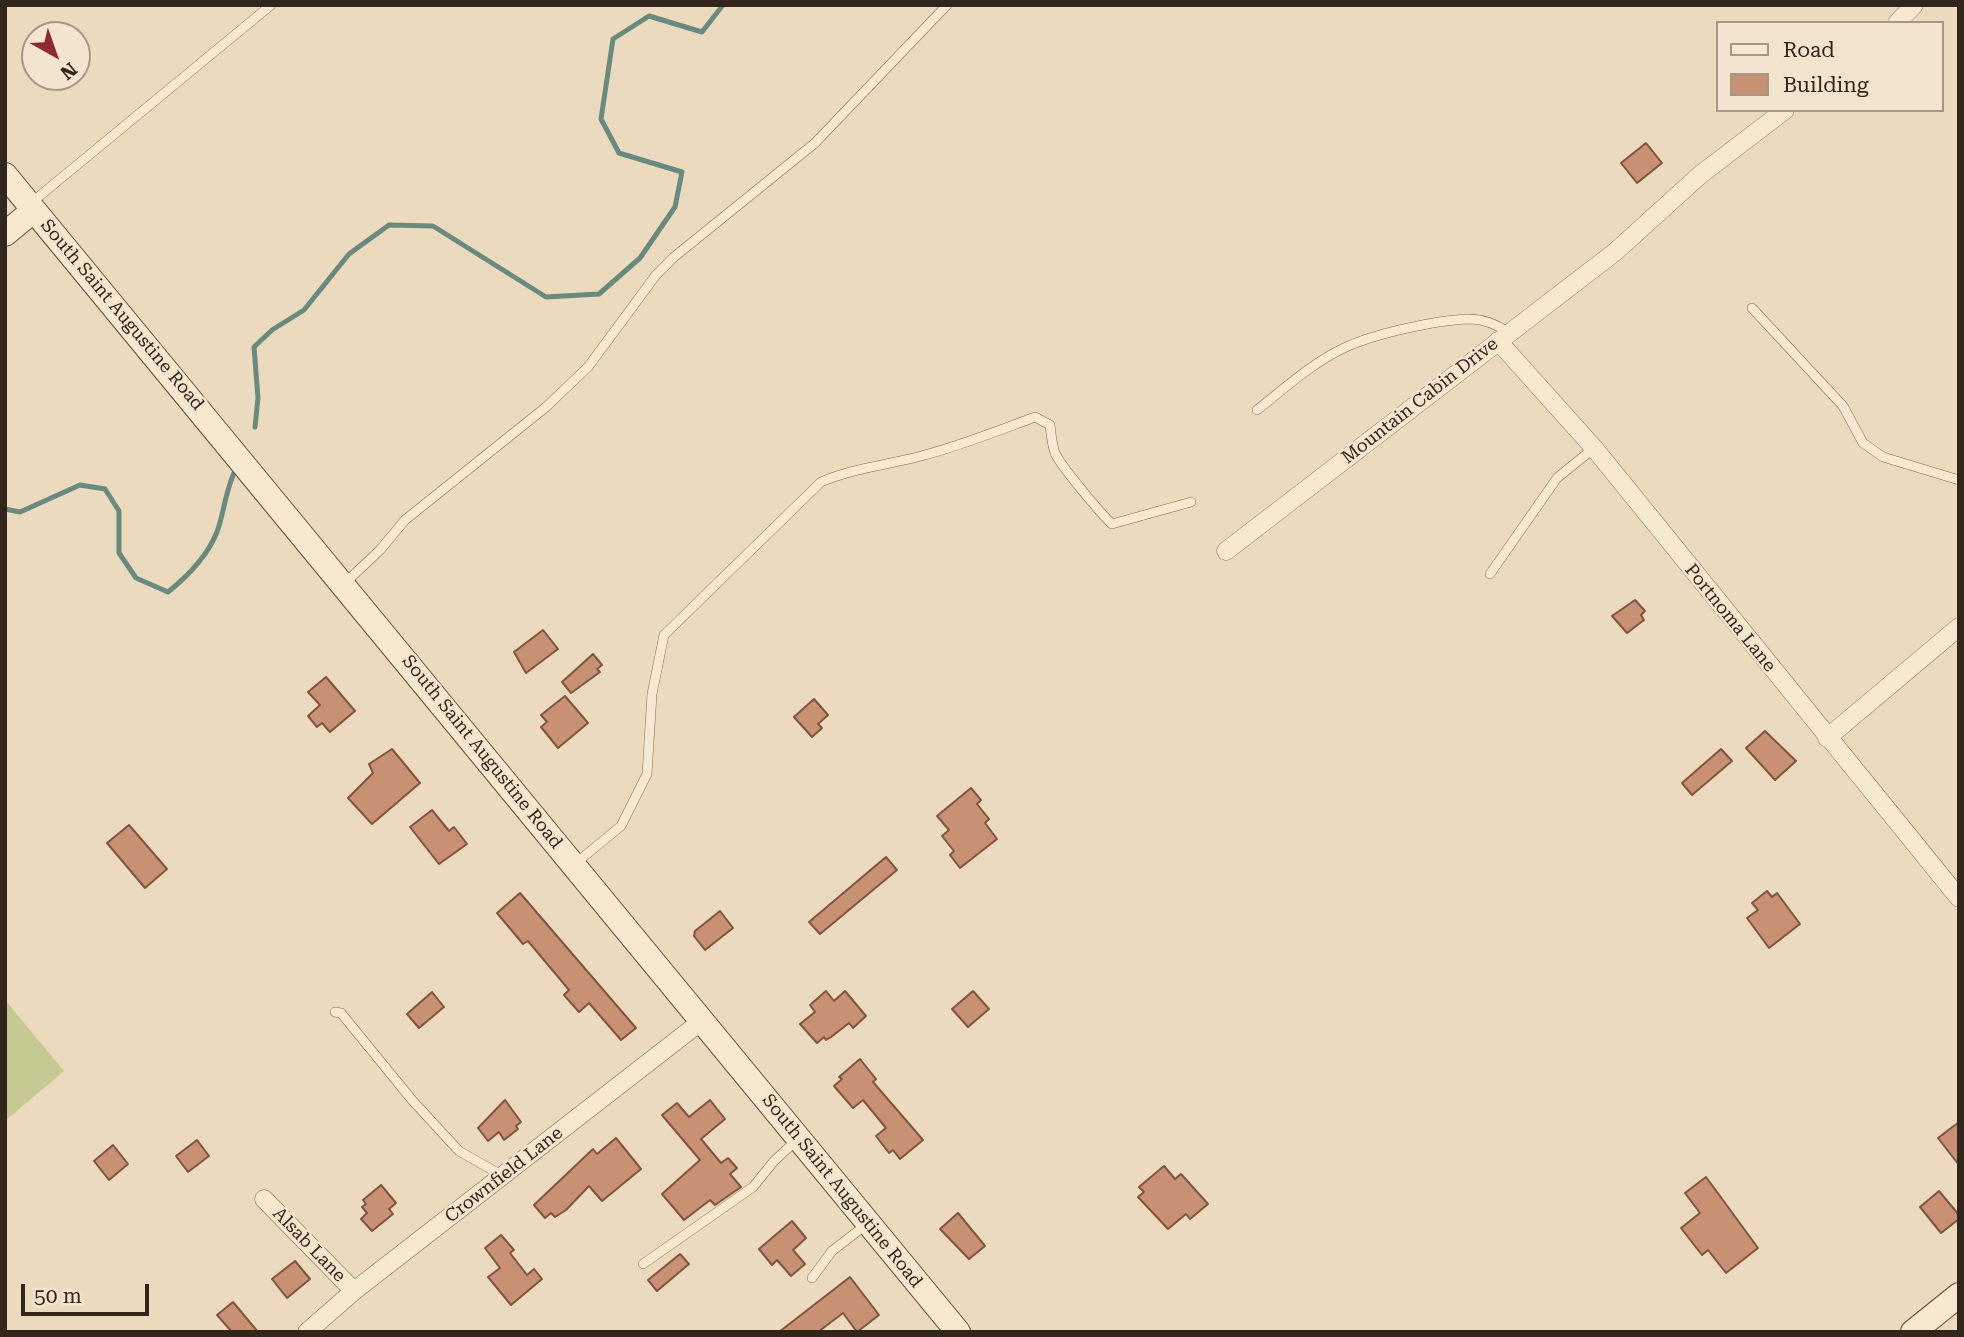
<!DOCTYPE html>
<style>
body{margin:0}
#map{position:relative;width:1964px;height:1337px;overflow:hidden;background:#ebdabd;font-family:"Roboto Serif",serif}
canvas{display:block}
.frame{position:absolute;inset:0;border:7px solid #32251b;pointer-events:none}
.legend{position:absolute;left:1716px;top:21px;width:228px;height:91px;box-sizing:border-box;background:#f3e5cd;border:2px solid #a69886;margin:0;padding:9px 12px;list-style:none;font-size:21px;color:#32251b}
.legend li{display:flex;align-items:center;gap:14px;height:35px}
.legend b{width:35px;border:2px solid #a69886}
.north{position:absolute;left:21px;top:21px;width:70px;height:70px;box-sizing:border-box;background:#f3e5cd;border:2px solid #a69886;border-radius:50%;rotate:140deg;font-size:19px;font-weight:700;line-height:28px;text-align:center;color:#32251b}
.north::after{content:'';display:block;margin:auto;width:24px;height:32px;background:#8f2a31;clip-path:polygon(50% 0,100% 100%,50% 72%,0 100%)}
.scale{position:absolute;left:21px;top:1284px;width:128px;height:32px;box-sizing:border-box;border:4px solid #32251b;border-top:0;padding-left:9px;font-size:21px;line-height:24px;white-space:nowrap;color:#32251b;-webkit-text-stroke:5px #f3e5cd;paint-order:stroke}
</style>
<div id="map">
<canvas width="1964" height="1337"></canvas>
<div class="frame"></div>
<ul class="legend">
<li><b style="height:9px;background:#f7e9d0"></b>Road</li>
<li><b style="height:19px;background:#c99174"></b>Building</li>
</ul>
<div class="north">N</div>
<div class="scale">50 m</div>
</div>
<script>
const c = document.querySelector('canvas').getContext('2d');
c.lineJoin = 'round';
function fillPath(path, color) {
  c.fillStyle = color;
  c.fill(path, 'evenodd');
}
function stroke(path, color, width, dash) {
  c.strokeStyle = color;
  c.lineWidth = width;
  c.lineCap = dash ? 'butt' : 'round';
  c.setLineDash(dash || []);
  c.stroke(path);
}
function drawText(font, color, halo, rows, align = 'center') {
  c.font = font + ' "Roboto Serif",serif';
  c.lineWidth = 5;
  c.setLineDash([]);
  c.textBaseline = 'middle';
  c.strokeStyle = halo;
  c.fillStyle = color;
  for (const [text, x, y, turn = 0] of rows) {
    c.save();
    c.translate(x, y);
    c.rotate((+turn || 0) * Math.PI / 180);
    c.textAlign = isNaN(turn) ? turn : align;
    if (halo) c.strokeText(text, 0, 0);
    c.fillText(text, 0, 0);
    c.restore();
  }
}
fillPath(new Path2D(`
 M5 1000 64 1071 5 1121Z`), '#c6c992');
stroke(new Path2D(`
 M255 427 258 398 254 347 272 330 304 310 349 254 389 225 433 226 546 297 599 294 640 258 675 207 682 172 619 153 601 119 613 39 649 16 702 32 723 5
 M5 509 20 512 80 485 105 489 119 511V553L136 578 168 592C188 576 207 557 217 532 224 513 225 493 234 473`), '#698a7f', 5);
const building = new Path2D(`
 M1646 143 1662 163 1637 183 1621 163Z
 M1635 600 1645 611 1641 615 1644 620 1627 633 1612 616Z
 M543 630 558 649 526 673 514 652Z
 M593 654 602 665 597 669 600 672 571 693 562 682Z
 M326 677 355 711 330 732 322 723 317 727 308 716 320 705 308 692Z
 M565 696 588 723 558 748 541 727 547 722 541 715Z
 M814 699 828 715 818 724 822 728 812 737 794 717Z
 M1765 731 1796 761 1775 780 1746 748Z
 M392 749 420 783 372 824 348 798 373 773 369 764Z
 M1721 749 1732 761 1692 795 1682 783Z
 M971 788 981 800 977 804 989 819 985 823 997 839 960 868 950 855 954 851 942 836 949 830 937 816Z
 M432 810 449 831 454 827 467 844 439 864 410 827Z
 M129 825 167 869 145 888 107 843Z
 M886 857 897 870 820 934 809 922Z
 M1767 891 1772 897 1777 893 1800 924 1769 948 1747 918 1758 910 1752 903Z
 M520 893 636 1028 621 1040 589 1003 579 1012 564 995 569 990 528 941 523 944 497 913Z
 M720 911 733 928 705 950 694 936 695 931Z
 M826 991 834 1001 845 991 866 1016 853 1028 849 1023 831 1037 826 1040 824 1037 817 1043 800 1024 815 1012 810 1005Z
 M973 991 989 1009 968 1027 952 1009Z
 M432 992 444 1007 419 1028 407 1014Z
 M860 1059 876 1079 873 1082 923 1140 900 1159 893 1150 889 1153 876 1136 886 1128 863 1100 853 1108 834 1086 842 1079 839 1077Z
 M505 1100 521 1122 516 1126 518 1129 504 1140 499 1132 488 1141 478 1128Z
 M710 1100 725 1119 701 1139 721 1163 728 1158 737 1168 730 1174 741 1187 715 1205 710 1200 684 1220 662 1194 700 1160 662 1115 677 1103 689 1117Z
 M1959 1122V1165L1938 1138Z
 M616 1138 641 1169 602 1201 589 1186 566 1210 555 1217 551 1213 545 1218 534 1205 593 1149 597 1154Z
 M197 1140 209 1156 188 1172 176 1156Z
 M113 1145 128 1164 109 1180 94 1161Z
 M1164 1166 1175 1179 1181 1174 1208 1204 1190 1219 1186 1214 1168 1229 1138 1197 1144 1192 1139 1187Z
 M1706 1177 1758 1248 1726 1273 1708 1250 1702 1255 1681 1228 1700 1213 1685 1193Z
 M381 1185 396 1203 389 1209 393 1214 372 1231 361 1219 367 1213 362 1207 366 1204 363 1200Z
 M1939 1191 1959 1215V1219L1941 1233 1920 1207Z
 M958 1213 985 1246 969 1259 940 1229Z
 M792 1221 806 1238 793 1250 805 1264 791 1276 777 1260 772 1265 759 1249Z
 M501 1235 514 1250 510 1253 527 1275 534 1269 542 1279 511 1305 488 1277 500 1268 485 1248Z
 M680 1254 689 1264 657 1291 648 1280Z
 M295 1261 310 1279 287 1298 272 1279Z
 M850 1277 879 1315 857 1332 843 1313 818 1332H779Z
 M233 1302 258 1332H232L217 1315Z`);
fillPath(building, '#c99174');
stroke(building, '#81543e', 2);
const lane = new Path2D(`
 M31 203 271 5
 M1752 308 1843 406 1863 443 1883 457 1959 480
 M1257 410C1285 388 1312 363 1344 348 1373 334 1436 320 1469 319 1483 319 1498 325 1509 333
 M1490 574 1557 478 1594 448
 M345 583 380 550 405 520 546 407 588 367 656 275 674 257 815 143 947 5
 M576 863 621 826 647 774 652 694 664 635 821 482C853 468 888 465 921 456 960 446 997 431 1035 417L1050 425C1051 434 1052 445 1055 453 1060 465 1101 514 1112 524L1191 502
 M335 1012 341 1013 412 1100 459 1151 503 1176
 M643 1264 753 1187 774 1161 798 1139
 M812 1278 832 1251 867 1224`);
const street = new Path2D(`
 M1897 23 1914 5
 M1498 341 1594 448 1959 898
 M1226 551 1615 252 1700 175 1785 110
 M1827 738 1959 627
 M264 1199 354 1291
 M307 1332 354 1291 703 1020`);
const secondary = new Path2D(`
 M5 175 958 1332
 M5 234 34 210
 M1913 1332 1959 1295`);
stroke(lane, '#836b57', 10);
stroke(street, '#836b57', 19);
stroke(secondary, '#644d3b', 26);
stroke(lane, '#f7e9d0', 9);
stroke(street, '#f7e9d0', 18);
stroke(secondary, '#f7e9d0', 24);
drawText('18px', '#32251b', '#f3e5cd', [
 ["South Saint Augustine Road",122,315,50],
 ["Mountain Cabin Drive",1420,401,-38],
 ["Portnoma Lane",1730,618,51],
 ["South Saint Augustine Road",482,752,51],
 ["Crownfield Lane",504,1175,-38],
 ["South Saint Augustine Road",842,1191,51],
 ["Alsab Lane",309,1245,46]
]);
</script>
